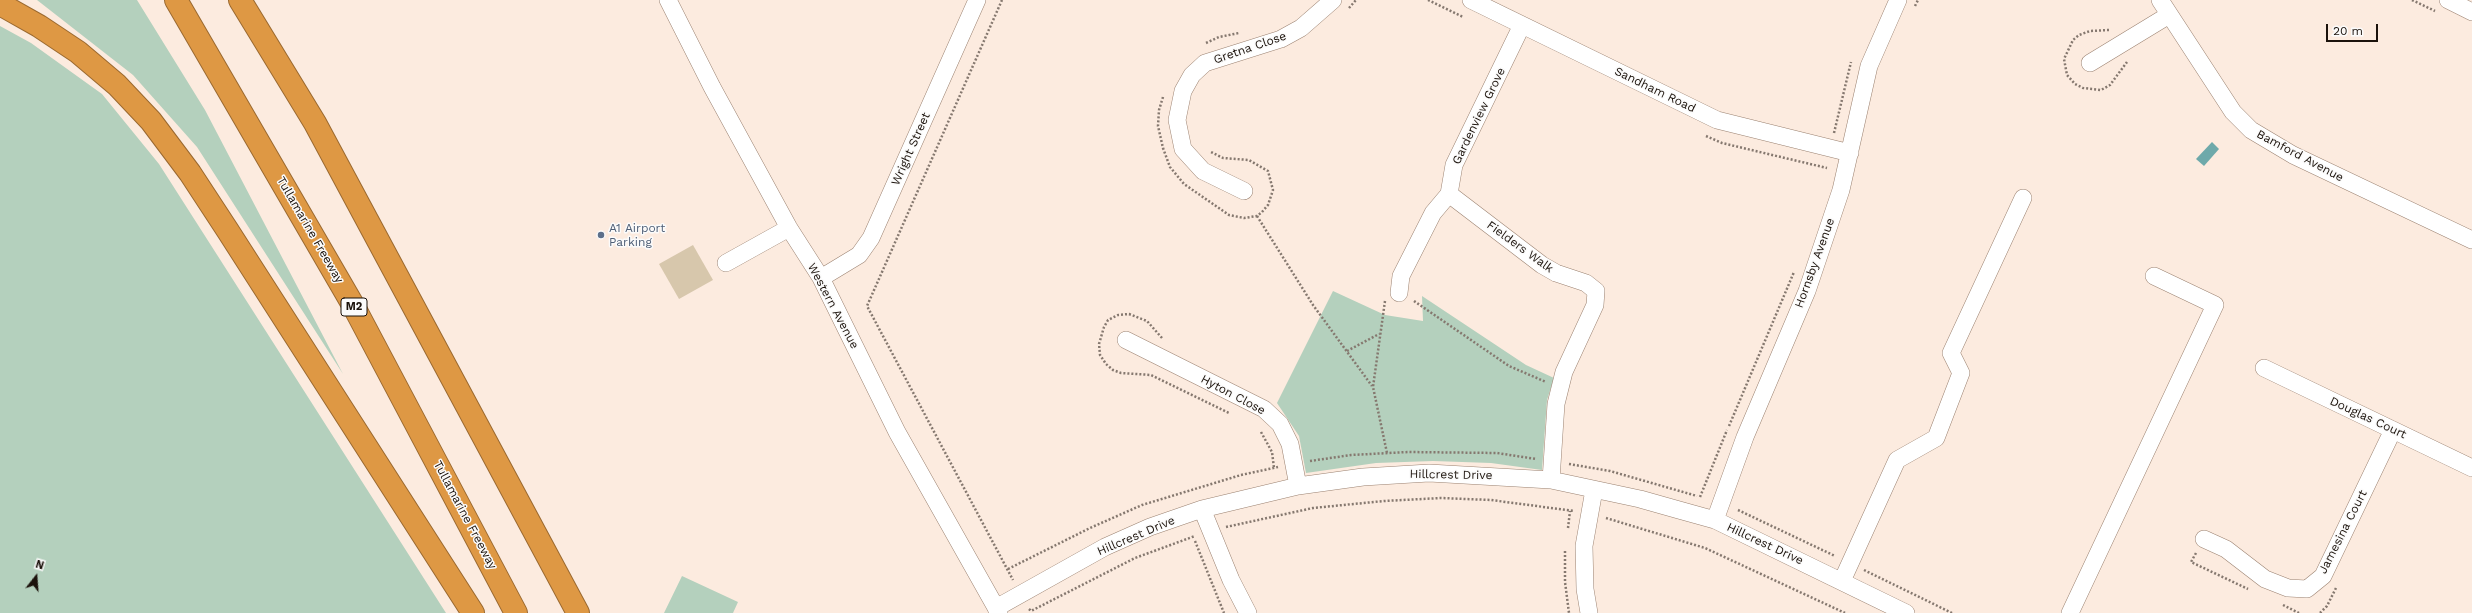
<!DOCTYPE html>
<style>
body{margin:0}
#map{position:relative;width:2472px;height:613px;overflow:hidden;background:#fcebdf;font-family:"Work Sans",sans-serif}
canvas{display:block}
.north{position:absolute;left:16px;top:557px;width:40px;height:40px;-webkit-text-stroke:3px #fbfbfb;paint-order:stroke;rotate:17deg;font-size:11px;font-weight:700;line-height:16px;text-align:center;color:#1b120b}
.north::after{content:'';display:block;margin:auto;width:14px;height:18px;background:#1b120b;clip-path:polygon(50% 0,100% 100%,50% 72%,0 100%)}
.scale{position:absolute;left:2326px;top:24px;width:52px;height:18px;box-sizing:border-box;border:2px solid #1b120b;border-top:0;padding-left:5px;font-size:12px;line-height:14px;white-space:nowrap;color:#1b120b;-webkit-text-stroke:3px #fbfbfb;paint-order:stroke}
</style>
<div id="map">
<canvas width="2472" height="613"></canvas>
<div class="north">N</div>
<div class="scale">20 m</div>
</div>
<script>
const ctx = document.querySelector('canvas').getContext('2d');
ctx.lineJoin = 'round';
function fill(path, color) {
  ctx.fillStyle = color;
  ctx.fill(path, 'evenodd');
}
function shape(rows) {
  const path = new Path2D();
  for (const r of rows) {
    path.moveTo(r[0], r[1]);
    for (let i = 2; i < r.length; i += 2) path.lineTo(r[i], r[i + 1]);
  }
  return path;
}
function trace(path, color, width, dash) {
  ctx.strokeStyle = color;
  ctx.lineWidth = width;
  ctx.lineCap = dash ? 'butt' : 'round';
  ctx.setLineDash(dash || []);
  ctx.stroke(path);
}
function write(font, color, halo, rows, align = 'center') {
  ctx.font = font + ' "Work Sans",sans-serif';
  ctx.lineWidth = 3;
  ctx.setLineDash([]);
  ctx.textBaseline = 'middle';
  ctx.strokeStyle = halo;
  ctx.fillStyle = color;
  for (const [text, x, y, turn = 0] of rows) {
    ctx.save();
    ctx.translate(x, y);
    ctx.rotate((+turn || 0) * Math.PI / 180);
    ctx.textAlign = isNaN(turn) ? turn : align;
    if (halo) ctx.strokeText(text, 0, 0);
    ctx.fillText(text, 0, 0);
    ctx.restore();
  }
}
fill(shape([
 [37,0,137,0,205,110,343,374,197,147,133,75],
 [0,26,31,43,102,94,159,164,446,613,0,613],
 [1333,291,1385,315,1423,321,1422,296,1526,365,1554,378,1547,400,1542,470,1491,463,1433,461,1376,463,1306,473,1299,436,1277,403],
 [682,576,738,602,733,613,664,613]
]), '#b4d0bd');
fill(shape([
 [2212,142,2219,149,2204,166,2196,159]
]), '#6ea9aa');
fill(shape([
 [693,245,713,280,679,299,659,264]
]), '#d7c7ac');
const minor = shape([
 [668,0,712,87,789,228,821,278,897,432,999,613],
 [1471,0,1717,120,1850,153],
 [2160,0,2233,112,2251,130,2293,155,2472,240],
 [2448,0,2472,12],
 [2090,63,2169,15],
 [1244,191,1203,171,1183,149,1177,120,1183,91,1192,75,1205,63,1281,39,1301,28,1333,0],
 [1449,194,1542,265,1556,273,1586,283,1596,291,1595,305,1564,372,1556,404,1551,480],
 [726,263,789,228],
 [821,278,859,255,871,238,977,0],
 [1399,293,1401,276,1433,213,1449,194,1454,165,1522,25],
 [1126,340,1264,409,1280,424,1290,444,1298,486],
 [2264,368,2472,468],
 [1202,509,1231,580,1248,613],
 [1715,520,1745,437,1807,291,1841,190,1869,66,1898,0],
 [2204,539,2226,549,2265,579,2288,588,2307,589,2323,576,2393,430],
 [1842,581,1897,460,1936,438,1961,373,1951,353,2023,198],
 [996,608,1105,547,1150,527,1202,509,1298,486,1363,477,1429,473,1551,480,1640,499,1679,510,1715,520,1906,613],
 [1589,613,1585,589,1584,546,1594,490],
 [2070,613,2215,305,2154,276]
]);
const highway = shape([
 [176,0,353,305,516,613],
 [240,0,315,123,578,613],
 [0,4,39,26,78,52,117,85,151,121,190,173,228,231,473,613]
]);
trace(minor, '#9b8271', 18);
trace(highway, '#9a6930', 24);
trace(shape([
 [1002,0,867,306,1013,580],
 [1428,0,1463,17],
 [2412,0,2435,11],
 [1915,6,1918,0],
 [1349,8,1356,0],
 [2109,30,2090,31,2079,35,2073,40,2064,59,2067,75,2075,84,2083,88,2101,90,2110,85,2127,62],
 [1206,43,1219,37,1239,33],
 [1163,97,1159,110,1158,126,1163,148,1170,167,1184,184,1229,215,1244,218,1257,216,1262,212,1268,205,1273,190,1268,171,1249,160,1223,158,1211,152],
 [1834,133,1851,62],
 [1706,136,1722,143,1827,168],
 [1257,216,1313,305,1372,386],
 [1385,301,1373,387,1387,453],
 [1414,301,1509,366,1546,382],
 [1162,338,1147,321,1129,314,1118,315,1108,320,1104,327,1099,344,1100,355,1106,364,1113,370,1121,373,1151,375,1229,413],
 [1347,351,1379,334],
 [1729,426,1794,272],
 [1261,432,1272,452,1274,468],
 [1310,461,1351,455,1408,452,1497,453,1536,459],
 [1569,464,1610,471,1697,496],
 [1700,497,1727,430],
 [1738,510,1835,556],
 [1606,518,1705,548,1845,613],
 [1226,527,1313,508,1384,501,1441,498,1491,500,1574,511],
 [1568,528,1570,511],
 [1195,541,1224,613],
 [1565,551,1565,582,1569,613],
 [2196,553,2191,562,2248,589],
 [1008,569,1090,528,1142,505,1241,475,1278,467],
 [1864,570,1952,613],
 [2283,605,2299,613],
 [1029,609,1031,611,1135,558,1195,536],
 [2320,613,2327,606,2336,588]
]), '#85786f', 2.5, [2, 2]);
trace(minor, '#fff', 17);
trace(highway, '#de9844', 22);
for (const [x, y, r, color] of [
 [601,235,4,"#5c6f8a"]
]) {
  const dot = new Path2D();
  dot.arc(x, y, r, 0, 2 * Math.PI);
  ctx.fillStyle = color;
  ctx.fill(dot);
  trace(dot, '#fbfbfb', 1.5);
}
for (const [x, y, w] of [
 [354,307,26]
]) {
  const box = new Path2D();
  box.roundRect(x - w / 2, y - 9, w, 18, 3);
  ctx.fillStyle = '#fbfbfb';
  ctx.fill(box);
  trace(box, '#1b120b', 1);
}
write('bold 11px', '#1b120b', null, [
 ["M2",354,307]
]);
write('12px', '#1b120b', '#fbfbfb', [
 ["Gretna Close",1250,48,-19],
 ["Sandham Road",1655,90,26],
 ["Gardenview Grove",1479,116,-64],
 ["Wright Street",911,149,-66],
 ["Bamford Avenue",2300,156,28],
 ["Tullamarine Freeway",310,230,60],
 ["Fielders Walk",1520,247,36],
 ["Hornsby Avenue",1815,263,-70],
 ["Western Avenue",833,306,62],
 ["Hyton Close",1233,395,28],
 ["Douglas Court",2368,418,25],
 ["Hillcrest Drive",1451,475,1],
 ["Tullamarine Freeway",465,515,62],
 ["Jamesina Court",2343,532,-63],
 ["Hillcrest Drive",1136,536,-23],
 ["Hillcrest Drive",1765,544,25]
]);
write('12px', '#4e5e75', '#fbfbfb', [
 ["A1 Airport",609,228],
 ["Parking",609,242]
], 'left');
</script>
